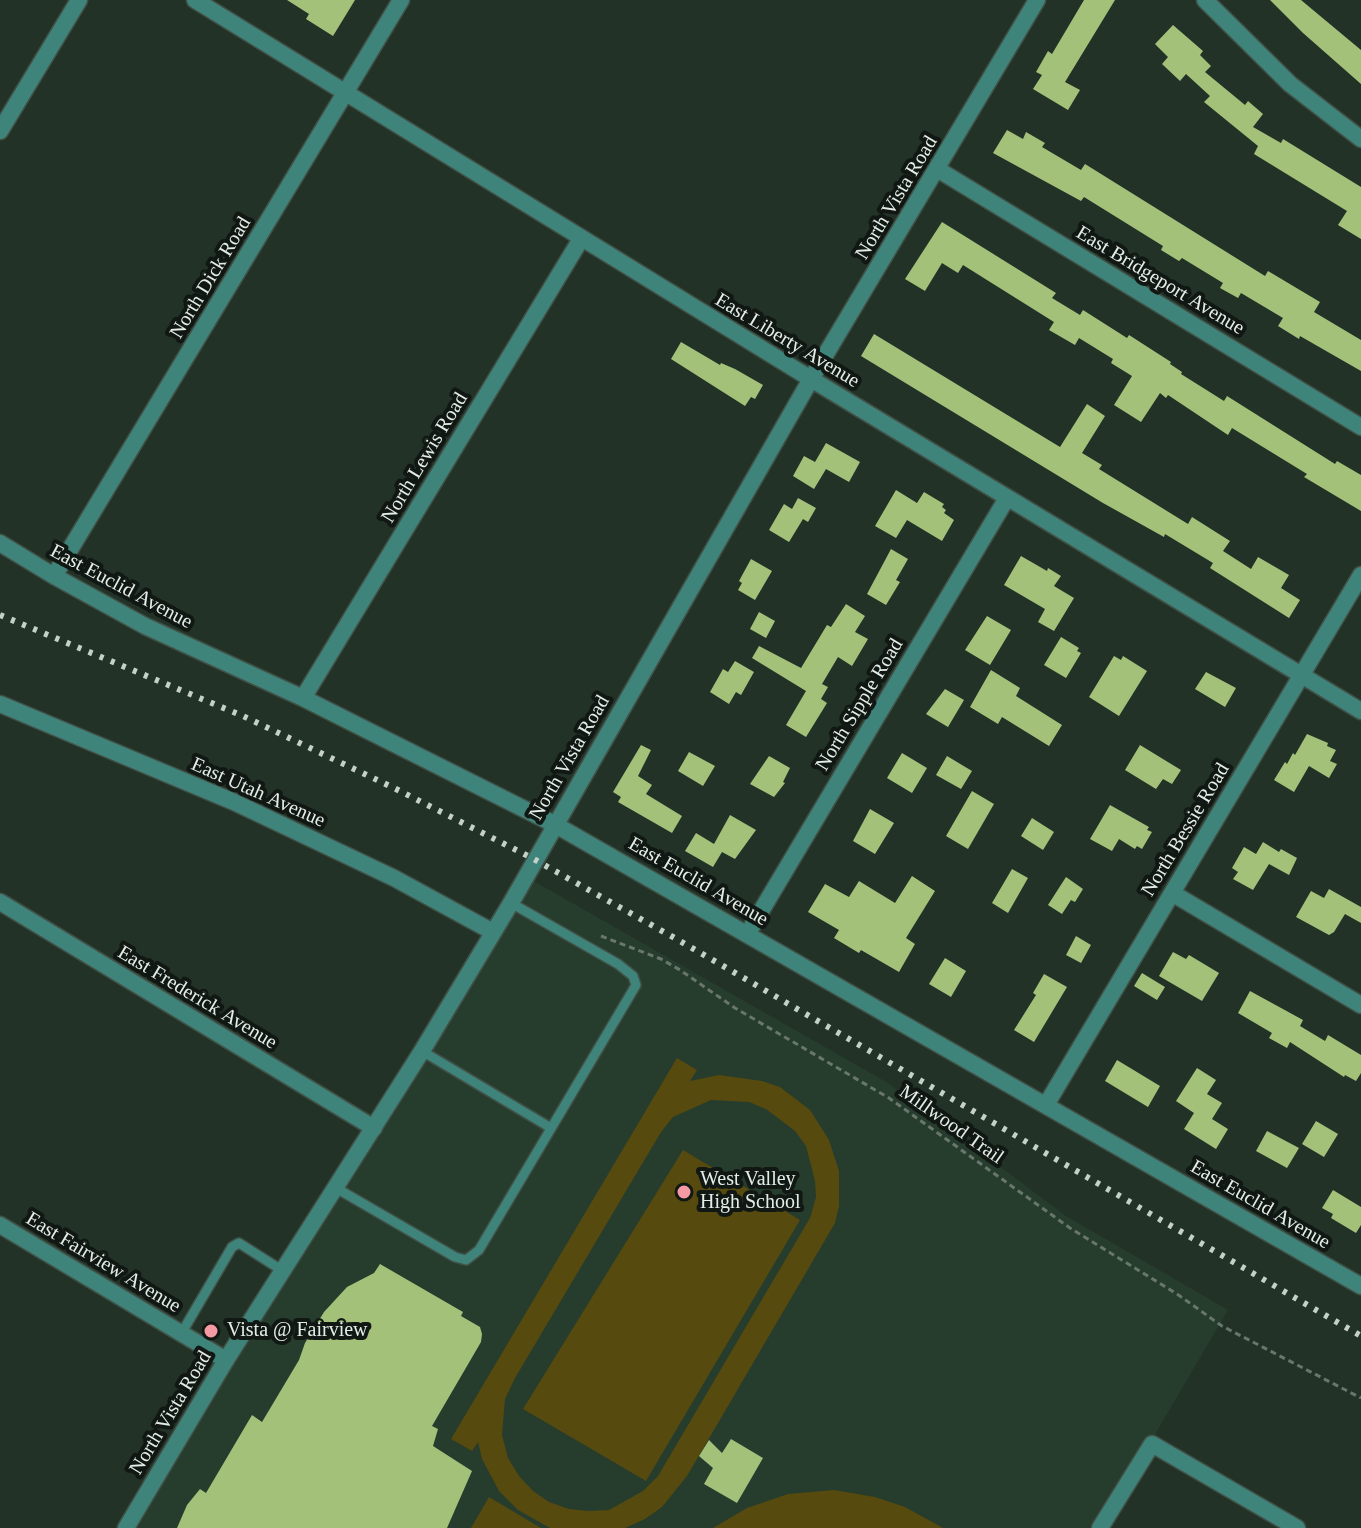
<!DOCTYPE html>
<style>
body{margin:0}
canvas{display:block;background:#223227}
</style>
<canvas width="1361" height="1528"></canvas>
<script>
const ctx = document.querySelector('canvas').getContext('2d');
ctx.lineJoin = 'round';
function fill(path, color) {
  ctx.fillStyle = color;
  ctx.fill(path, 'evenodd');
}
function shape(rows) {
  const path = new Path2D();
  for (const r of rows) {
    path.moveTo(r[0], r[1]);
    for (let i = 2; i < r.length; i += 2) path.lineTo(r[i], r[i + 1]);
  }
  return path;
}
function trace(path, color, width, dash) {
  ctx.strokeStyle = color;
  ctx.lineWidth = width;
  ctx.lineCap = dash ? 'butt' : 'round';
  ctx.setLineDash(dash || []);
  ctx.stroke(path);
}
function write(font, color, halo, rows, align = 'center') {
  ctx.font = font + ' Georgia,serif';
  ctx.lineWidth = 8;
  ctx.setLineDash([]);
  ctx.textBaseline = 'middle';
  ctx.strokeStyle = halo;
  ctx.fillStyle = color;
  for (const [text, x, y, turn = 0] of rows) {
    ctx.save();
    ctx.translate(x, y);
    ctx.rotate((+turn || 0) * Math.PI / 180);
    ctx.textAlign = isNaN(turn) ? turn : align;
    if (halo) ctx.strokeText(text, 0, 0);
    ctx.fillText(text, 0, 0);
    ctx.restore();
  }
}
fill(shape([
 [525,876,888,1083,1066,1216,1228,1310,1100,1528,126,1528]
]), '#263c2d');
fill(shape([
 [677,1058,697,1070,690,1081,719,1075,762,1081,780,1087,810,1110,829,1140,839,1171,839,1206,835,1223,687,1476,662,1507,645,1519,625,1528,550,1528,518,1510,499,1491,482,1459,478,1442,472,1451,451,1439],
 [711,1100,749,1102,766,1109,795,1131,806,1146,815,1181,816,1197,810,1218,658,1476,643,1491,609,1510,588,1511,569,1509,549,1502,533,1491,519,1476,508,1458,502,1435,505,1399,515,1378,661,1132,673,1117],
 [683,1150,800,1220,646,1481,523,1409],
 [834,1490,875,1497,905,1507,943,1528,713,1528,747,1508,788,1494],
 [489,1497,541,1528,471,1528]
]), '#564a0e');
fill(shape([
 [287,0,355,0,333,36,306,19,309,14],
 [1084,0,1115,0,1065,82,1080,90,1068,110,1033,89,1042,75,1036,72,1048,51,1052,54],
 [1270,0,1301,0,1361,50,1361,84,1303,33],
 [1173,25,1203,51,1200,55,1211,66,1205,72,1245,105,1248,101,1263,114,1253,127,1281,143,1283,139,1361,187,1361,239,1338,225,1347,211,1254,154,1258,146,1204,102,1210,96,1186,74,1180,81,1162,64,1168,57,1155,44],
 [1007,130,1023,139,1026,132,1045,143,1042,147,1081,170,1085,164,1265,276,1268,271,1320,302,1314,312,1361,340,1361,371,1300,336,1299,339,1278,326,1283,318,1241,293,1238,298,1220,288,1223,283,1182,258,1179,261,1161,250,1163,246,1084,197,1081,201,993,153],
 [942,222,1056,293,1052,298,1080,315,1083,310,1127,338,1129,335,1171,362,1170,364,1182,372,1181,374,1224,401,1227,396,1335,464,1337,461,1361,475,1361,511,1304,477,1307,474,1232,428,1228,435,1168,395,1166,398,1160,393,1141,422,1114,405,1132,376,1111,363,1113,359,1079,338,1075,345,1049,330,1054,322,963,265,958,273,942,263,925,291,905,279],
 [874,334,1060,447,1087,404,1105,416,1082,453,1102,465,1099,469,1188,524,1192,517,1230,541,1223,551,1251,569,1258,557,1289,575,1281,588,1300,600,1289,618,1210,568,1213,563,1165,534,1164,537,1103,503,861,356],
 [681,342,720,365,721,363,735,369,763,385,755,399,751,397,745,406,671,359],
 [826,443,860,462,849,482,826,469,814,489,793,476,804,456,815,462],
 [896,490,917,503,924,492,944,504,942,507,946,510,944,513,954,520,942,541,907,520,896,538,875,526],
 [798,498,816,508,808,522,803,519,789,542,769,530,784,504,792,509],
 [891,549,908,559,896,580,900,582,886,605,867,594],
 [1021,556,1047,571,1048,568,1061,576,1054,586,1074,598,1054,631,1038,622,1045,609,1004,585],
 [751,559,772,571,755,600,738,590,742,583,739,581],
 [846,604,865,616,855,632,868,639,852,666,838,657,822,684,828,687,821,699,827,703,806,737,786,725,806,691,752,658,759,646,801,668,827,625,831,627],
 [759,612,775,621,766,638,750,629],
 [987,616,1011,630,990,665,965,650],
 [1061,637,1079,648,1077,651,1081,653,1066,678,1044,665],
 [1114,656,1121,660,1123,656,1147,671,1119,716,1089,697],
 [735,661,754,672,741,695,736,692,729,704,710,692,723,669,728,672],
 [991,670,1020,688,1016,696,1062,725,1049,746,1002,717,998,724,970,707],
 [1206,672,1236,688,1225,707,1195,689],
 [945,689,964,700,948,727,926,714],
 [1307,734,1328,743,1327,746,1336,750,1330,761,1337,764,1329,778,1309,766,1294,792,1274,780,1285,762,1287,764,1293,753,1295,755],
 [641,745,651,750,638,776,652,785,646,794,682,816,672,833,618,802,621,797,613,792],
 [1140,745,1181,770,1172,784,1163,779,1156,789,1125,770],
 [689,752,715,766,703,786,678,771],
 [902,753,927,768,912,793,887,778],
 [769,756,790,768,783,782,785,783,774,797,750,784],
 [947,756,972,771,961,789,936,775],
 [972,791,994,804,968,849,946,836],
 [1110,805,1149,827,1147,830,1152,832,1142,849,1137,846,1135,849,1119,839,1112,851,1090,839],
 [870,809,894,823,875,854,853,841],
 [730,815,756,830,735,859,722,852,713,867,685,851,696,833,714,844],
 [1032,818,1054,832,1043,850,1021,836],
 [1263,842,1279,852,1281,849,1297,858,1289,875,1269,864,1253,890,1233,879,1238,872,1232,868,1244,847,1256,854],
 [1012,869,1028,878,1008,913,992,903],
 [912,876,935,891,906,938,915,944,899,972,861,950,859,953,834,938,839,930,808,912,825,884,849,897,859,881,895,903],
 [1066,877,1083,889,1075,902,1071,900,1062,914,1048,905],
 [1329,889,1361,907,1361,923,1345,914,1334,932,1329,935,1296,917,1311,891,1324,898],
 [1076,936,1091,945,1081,963,1066,955],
 [1173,952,1186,959,1189,955,1219,973,1202,1001,1159,976],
 [945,958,966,971,951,997,929,984],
 [1142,973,1165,987,1157,1000,1134,986],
 [1044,974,1067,987,1034,1042,1014,1030,1036,995,1033,993],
 [1250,991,1303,1020,1300,1026,1325,1041,1328,1035,1361,1055,1361,1073,1356,1081,1345,1075,1344,1077,1290,1042,1287,1048,1269,1038,1272,1033,1238,1013],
 [1117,1060,1160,1086,1148,1107,1105,1081],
 [1197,1068,1216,1080,1207,1094,1222,1103,1212,1119,1228,1129,1216,1149,1184,1129,1194,1113,1176,1101],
 [1316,1121,1338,1134,1324,1157,1302,1144],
 [1267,1131,1299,1148,1287,1168,1256,1151],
 [1333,1190,1361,1207,1361,1225,1356,1233,1331,1218,1333,1214,1322,1208],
 [380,1264,463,1312,461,1316,480,1327,482,1334,481,1342,432,1426,438,1429,433,1446,472,1471,447,1528,177,1528,187,1505,200,1489,206,1493,252,1415,262,1422,299,1360,305,1343,324,1312,347,1287,374,1273],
 [731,1439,763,1458,737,1503,704,1484,713,1468,699,1456,709,1440,722,1453]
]), '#a4c17a');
const service = shape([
 [422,1051,551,1128],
 [336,1188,455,1257,466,1260,479,1250,636,985,633,976,618,964,511,903],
 [181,1334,232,1247,239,1243,283,1271]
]);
const minor = shape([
 [195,0,811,379,1037,0],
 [1205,0,1290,84,1361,139],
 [0,131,79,0],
 [937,169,1361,427],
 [0,543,54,576,145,626,303,698,554,824],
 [54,576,401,0],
 [303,698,581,239],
 [0,704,234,802,394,878,493,932],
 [1172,893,1361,1005],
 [0,902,374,1128],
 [748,933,1007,498],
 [1046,1105,1361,575],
 [0,1225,226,1360],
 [1100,1528,1152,1444,1297,1528]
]);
const tertiary = shape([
 [554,824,1361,1286],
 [126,1528,226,1360,422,1051,511,903,811,379,1361,711]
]);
trace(service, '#415046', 12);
trace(minor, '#415046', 19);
trace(tertiary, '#415046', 19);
trace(shape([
 [601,936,661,959,680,970,735,1008,889,1098,1070,1228,1177,1294,1222,1326,1361,1398]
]), '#68766d', 3, [6, 4]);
trace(service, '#3f847a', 9);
trace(minor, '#3f847a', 16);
trace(tertiary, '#3f847a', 16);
trace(shape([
 [0,615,243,716,394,788,530,857,680,941,1361,1336]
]), '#c5d0c8', 6, [4, 8]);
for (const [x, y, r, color] of [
 [684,1192,8,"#f49aa3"],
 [211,1331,8,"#f49aa3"]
]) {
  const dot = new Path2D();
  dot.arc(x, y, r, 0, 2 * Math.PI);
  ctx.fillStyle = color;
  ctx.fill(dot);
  trace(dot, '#111813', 3);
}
write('20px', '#e4eee7', '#111813', [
 ["North Vista Road",897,198,-59],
 ["North Dick Road",211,278,-59],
 ["East Bridgeport Avenue",1160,281,31],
 ["East Liberty Avenue",787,341,31],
 ["North Lewis Road",425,458,-59],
 ["East Euclid Avenue",121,587,28],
 ["North Sipple Road",860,705,-59],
 ["North Vista Road",570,758,-60],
 ["East Utah Avenue",258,793,24],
 ["North Bessie Road",1186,830,-59],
 ["East Euclid Avenue",698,882,30],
 ["East Frederick Avenue",197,998,31],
 ["Millwood Trail",951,1125,35],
 ["East Euclid Avenue",1260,1205,30],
 ["East Fairview Avenue",103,1263,31],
 ["North Vista Road",171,1413,-59]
]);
write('20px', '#e4eee7', '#111813', [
 ["West Valley",700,1180],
 ["High School",700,1203],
 ["Vista @ Fairview",227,1331]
], 'left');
</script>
